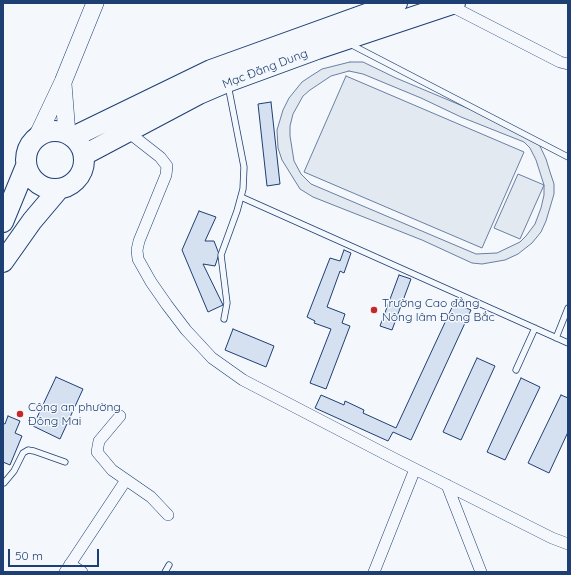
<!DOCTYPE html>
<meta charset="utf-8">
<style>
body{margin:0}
#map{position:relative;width:571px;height:575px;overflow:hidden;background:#f4f7fb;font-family:Quicksand,sans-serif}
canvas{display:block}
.frame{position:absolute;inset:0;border:4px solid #1d3f73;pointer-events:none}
.scale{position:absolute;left:8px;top:549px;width:91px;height:18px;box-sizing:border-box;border:2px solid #1d3f73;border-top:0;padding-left:5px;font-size:12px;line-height:14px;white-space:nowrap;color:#1d3f73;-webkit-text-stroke:3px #f4f7fb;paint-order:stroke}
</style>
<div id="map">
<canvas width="571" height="575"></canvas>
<div class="frame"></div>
<div class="scale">50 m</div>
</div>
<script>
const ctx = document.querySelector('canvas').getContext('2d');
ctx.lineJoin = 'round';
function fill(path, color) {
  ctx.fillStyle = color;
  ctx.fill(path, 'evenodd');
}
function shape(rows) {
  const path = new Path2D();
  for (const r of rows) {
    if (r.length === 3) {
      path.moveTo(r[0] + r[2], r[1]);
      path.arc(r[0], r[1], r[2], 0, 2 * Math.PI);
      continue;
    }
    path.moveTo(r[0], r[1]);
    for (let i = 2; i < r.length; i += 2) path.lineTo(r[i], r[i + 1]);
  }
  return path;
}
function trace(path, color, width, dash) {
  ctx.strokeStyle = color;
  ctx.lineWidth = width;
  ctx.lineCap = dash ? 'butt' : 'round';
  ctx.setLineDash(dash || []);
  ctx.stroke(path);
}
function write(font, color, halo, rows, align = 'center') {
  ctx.font = font + ' Quicksand,sans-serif';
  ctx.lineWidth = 3;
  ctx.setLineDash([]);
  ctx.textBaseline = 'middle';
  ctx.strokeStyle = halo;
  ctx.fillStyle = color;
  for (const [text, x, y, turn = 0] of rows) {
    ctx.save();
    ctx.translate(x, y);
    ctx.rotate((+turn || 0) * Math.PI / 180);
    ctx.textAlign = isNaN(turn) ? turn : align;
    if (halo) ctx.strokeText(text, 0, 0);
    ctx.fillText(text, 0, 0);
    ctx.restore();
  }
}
const green = shape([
 [350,62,363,62,396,78,522,131,539,144,546,159,550,172,554,184,554,194,546,221,541,232,532,243,518,254,505,260,482,264,472,263,422,240,313,197,300,189,282,160,278,148,277,130,283,110,289,98,302,82,311,76,322,69,350,62],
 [349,71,363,74,421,98,461,117,524,142,530,148,536,160,544,185,518,174,494,228,520,239,544,185,544,195,541,208,535,224,526,236,520,242,497,253,476,254,311,184,301,174,294,161,290,136,290,126,293,114,303,96,310,90,331,76,349,71],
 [346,76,524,152,482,248,304,172,346,76]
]);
fill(green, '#e3e9f0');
trace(green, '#687fa3', 1);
const building = shape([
 [271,102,280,184,267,186,258,104,271,102],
 [199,211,216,217,205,241,214,241,219,254,215,266,203,264,223,305,208,312,182,250,199,211],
 [344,250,351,253,344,273,340,271,327,307,345,314,342,323,350,326,326,389,310,383,331,329,314,323,315,321,307,317,330,258,340,261,344,250],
 [399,275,411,279,392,330,380,326,399,275],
 [454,303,471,310,411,440,393,432,388,441,315,408,321,395,344,405,345,401,364,410,363,413,396,428,454,303],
 [233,329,274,346,266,367,225,350,233,329],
 [477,358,495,366,461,440,443,432,477,358],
 [56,377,83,389,60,439,33,426,56,377],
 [521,378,540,387,505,460,487,452,521,378],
 [561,395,568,398,568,432,549,473,528,463,561,395],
 [8,416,20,421,15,433,22,436,10,465,3,462,3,423,5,424,8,416]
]);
fill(building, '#d5e0f0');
trace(building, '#1d3f73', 1);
const lane = shape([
 [350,44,568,157],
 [241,197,568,343],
 [224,319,227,303,221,255,237,211,243,189,244,167,228,85],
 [556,338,568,308],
 [516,370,535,328],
 [3,483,4,483,14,471,23,453,28,450,34,451,65,462],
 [165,572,169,565]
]);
const street = shape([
 [449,5,560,62,568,64],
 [128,132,160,157,167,166,166,175,139,241,137,250,138,259,151,282,167,305,186,330,212,358,243,380,393,458,552,538,568,544],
 [120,416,99,441,97,452,112,470,151,497,168,515],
 [447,485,481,572],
 [70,564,82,572],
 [65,572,126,480],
 [374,572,415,469]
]);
const primary = shape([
 [63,84,67,134],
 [36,139,63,82,95,3]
]);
const highway = shape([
 [55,160,29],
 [73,137,211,70,397,3],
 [84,155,199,94,227,82,317,49,455,3],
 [3,222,26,166],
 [3,262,32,221,59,189]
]);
trace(lane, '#1d3f73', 7);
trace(street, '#1d3f73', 12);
trace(primary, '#1d3f73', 18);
trace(highway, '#1d3f73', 22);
trace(lane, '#f4f7fb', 5.5);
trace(street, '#f4f7fb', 11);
trace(primary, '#f4f7fb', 17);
trace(highway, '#f4f7fb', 20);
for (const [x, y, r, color] of [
 [374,310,4,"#c62828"],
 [20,414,4,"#c62828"]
]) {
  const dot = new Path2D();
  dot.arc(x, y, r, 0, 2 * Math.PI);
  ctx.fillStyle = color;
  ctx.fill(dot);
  trace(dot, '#f4f7fb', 1.5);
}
write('12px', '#1d3f73', '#f4f7fb', [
 ["Mạc Đăng Dung",265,69,-21]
]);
write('12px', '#1d3f73', '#f4f7fb', [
 ["Trường Cao đẳng",382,303],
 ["Nông lâm Đông Bắc",382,317],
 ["Công an phường",28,407],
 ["Đông Mai",28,421]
], 'left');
</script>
